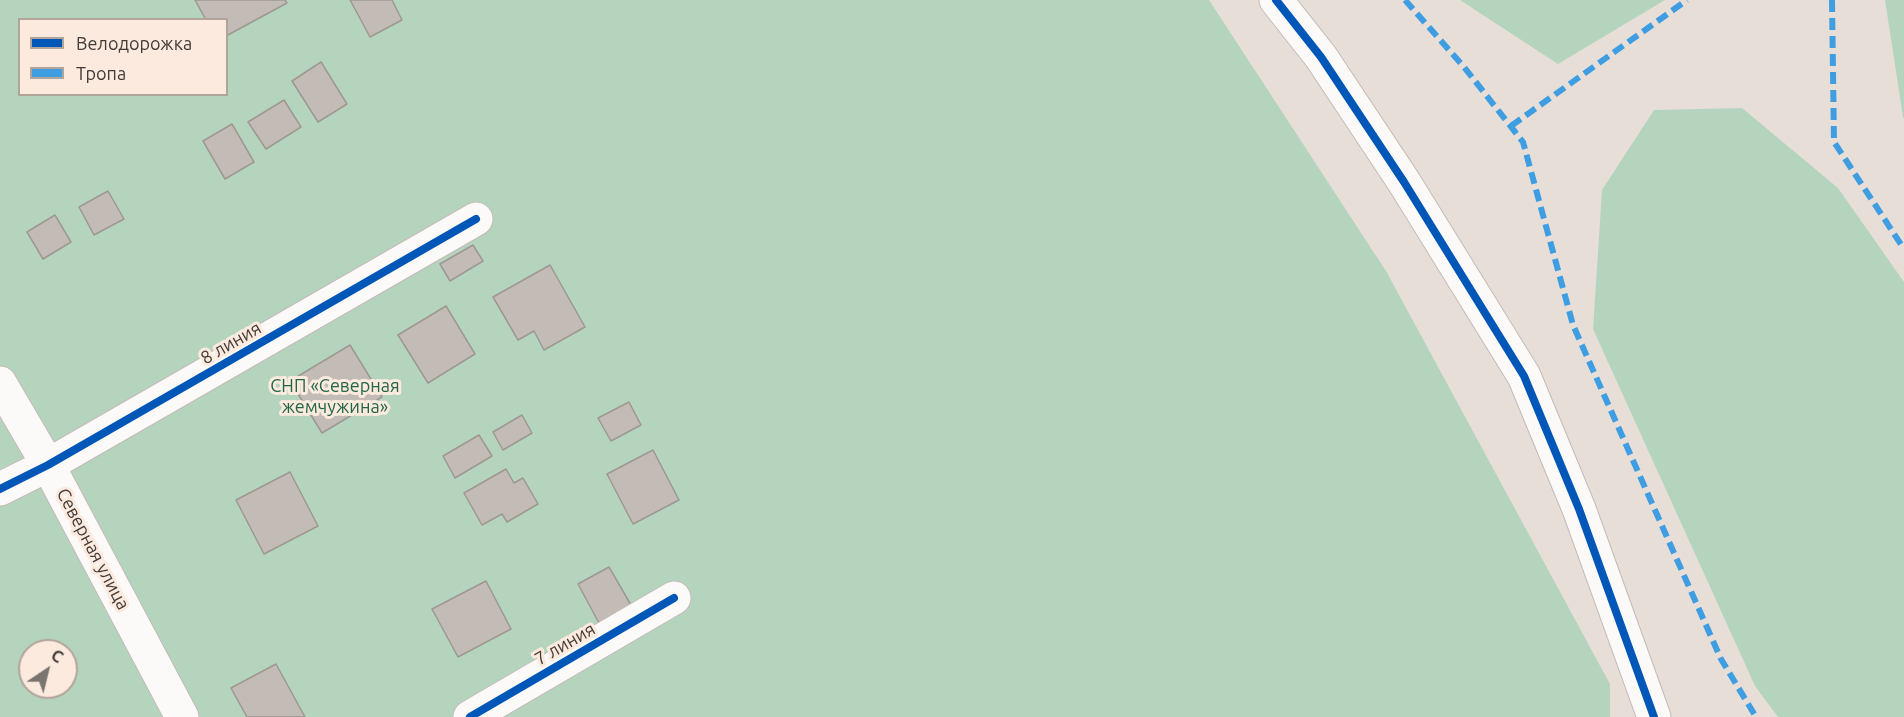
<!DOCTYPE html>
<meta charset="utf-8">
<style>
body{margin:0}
#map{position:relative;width:1904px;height:717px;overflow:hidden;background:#e8ded8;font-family:Ubuntu,sans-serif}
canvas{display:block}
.legend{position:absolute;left:18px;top:18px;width:210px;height:78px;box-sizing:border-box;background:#fceadf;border:2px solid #b1a49b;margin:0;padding:8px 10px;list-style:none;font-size:18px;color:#413a36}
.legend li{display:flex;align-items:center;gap:12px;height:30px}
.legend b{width:30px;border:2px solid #b1a49b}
.north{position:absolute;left:18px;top:639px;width:60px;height:60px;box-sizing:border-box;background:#fceadf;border:2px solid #b1a49b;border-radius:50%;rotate:35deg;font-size:16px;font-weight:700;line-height:24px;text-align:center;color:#413a36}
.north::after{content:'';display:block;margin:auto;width:21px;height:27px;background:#7b736f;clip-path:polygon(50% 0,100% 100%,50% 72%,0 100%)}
</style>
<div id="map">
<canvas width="1904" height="717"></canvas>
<ul class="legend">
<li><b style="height:8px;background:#0057b8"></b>Велодорожка</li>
<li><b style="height:8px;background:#3f9ee2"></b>Тропа</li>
</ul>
<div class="north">С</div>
</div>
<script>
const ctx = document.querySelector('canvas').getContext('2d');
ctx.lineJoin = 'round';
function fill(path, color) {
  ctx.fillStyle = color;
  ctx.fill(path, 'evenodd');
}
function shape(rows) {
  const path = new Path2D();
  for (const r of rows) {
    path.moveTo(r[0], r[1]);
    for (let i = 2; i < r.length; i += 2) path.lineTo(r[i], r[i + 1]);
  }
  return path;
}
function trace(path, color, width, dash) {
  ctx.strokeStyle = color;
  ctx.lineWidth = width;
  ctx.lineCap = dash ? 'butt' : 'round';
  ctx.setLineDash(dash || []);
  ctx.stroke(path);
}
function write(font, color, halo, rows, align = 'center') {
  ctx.font = font + ' Ubuntu,sans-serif';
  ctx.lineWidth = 6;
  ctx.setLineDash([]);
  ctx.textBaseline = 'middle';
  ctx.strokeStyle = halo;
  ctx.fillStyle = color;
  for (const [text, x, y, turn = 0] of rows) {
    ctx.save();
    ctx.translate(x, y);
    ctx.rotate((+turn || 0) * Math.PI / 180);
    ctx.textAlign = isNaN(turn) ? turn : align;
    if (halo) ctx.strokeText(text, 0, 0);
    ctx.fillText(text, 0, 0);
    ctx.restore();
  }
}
fill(shape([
 [0,0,1209,0,1386,271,1610,684,1610,717,0,717],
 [20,20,226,20,226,94,20,94],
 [30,651,66,651,66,687,30,687],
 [1460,0,1665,0,1558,64],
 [1885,0,1904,0,1904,119,1903,117],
 [1742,108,1838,188,1904,282,1904,717,1778,717,1755,686,1593,329,1602,190,1654,110]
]), '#b5d4be');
const building = shape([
 [195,0,285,0,287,3,226,36,226,20,206,20,195,0],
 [350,0,392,0,402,20,370,37,350,0],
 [321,62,347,104,318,122,292,81,321,62],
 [284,100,301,127,266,149,248,122,284,100],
 [232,124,254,162,225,179,203,141,232,124],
 [108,191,124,219,94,235,79,207,108,191],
 [55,215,71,242,43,259,27,232,55,215],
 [473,245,483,261,450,281,440,264,473,245],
 [550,265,585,327,544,350,534,331,518,340,493,297,550,265],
 [446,306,475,354,428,383,398,335,446,306],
 [350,345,382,397,322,433,290,381,350,345],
 [629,402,641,425,611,441,598,418,629,402],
 [522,415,532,433,503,450,493,432,522,415],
 [479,435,492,456,455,478,443,456,479,435],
 [653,450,679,500,633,524,607,474,653,450],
 [506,469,514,483,523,478,538,504,507,522,502,514,482,525,464,493,506,469],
 [290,472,318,526,264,554,236,500,290,472],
 [609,567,631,605,599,623,578,584,609,567],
 [486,581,511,629,458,657,432,609,486,581],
 [276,664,305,717,247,717,231,688,276,664]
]);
fill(building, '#c3bcb6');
trace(building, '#9e9893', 1.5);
const minor = shape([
 [1276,0,1321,57,1404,182,1524,376,1579,509,1654,717],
 [0,383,48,465,182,717],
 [0,489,48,465,476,219],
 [470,717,674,598]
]);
trace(minor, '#c3bbb7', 35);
trace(minor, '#fcfaf9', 33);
trace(shape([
 [1405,0,1464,67,1523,142,1573,325,1721,659,1756,717],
 [1832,0,1834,142,1904,249],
 [1511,126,1687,0]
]), '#3f9ee2', 6, [12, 6]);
trace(shape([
 [1276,0,1321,57,1404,182,1524,376,1579,509,1654,717],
 [0,489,48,465,476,219],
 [470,717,674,598]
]), '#0057b8', 8);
write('18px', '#413a36', '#fceadf', [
 ["8 линия",231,343,-30],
 ["Северная улица",93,549,62],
 ["7 линия",565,644,-30]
]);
write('18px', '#226648', '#fceadf', [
 ["СНП «Северная",335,386],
 ["жемчужина»",335,407]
]);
</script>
